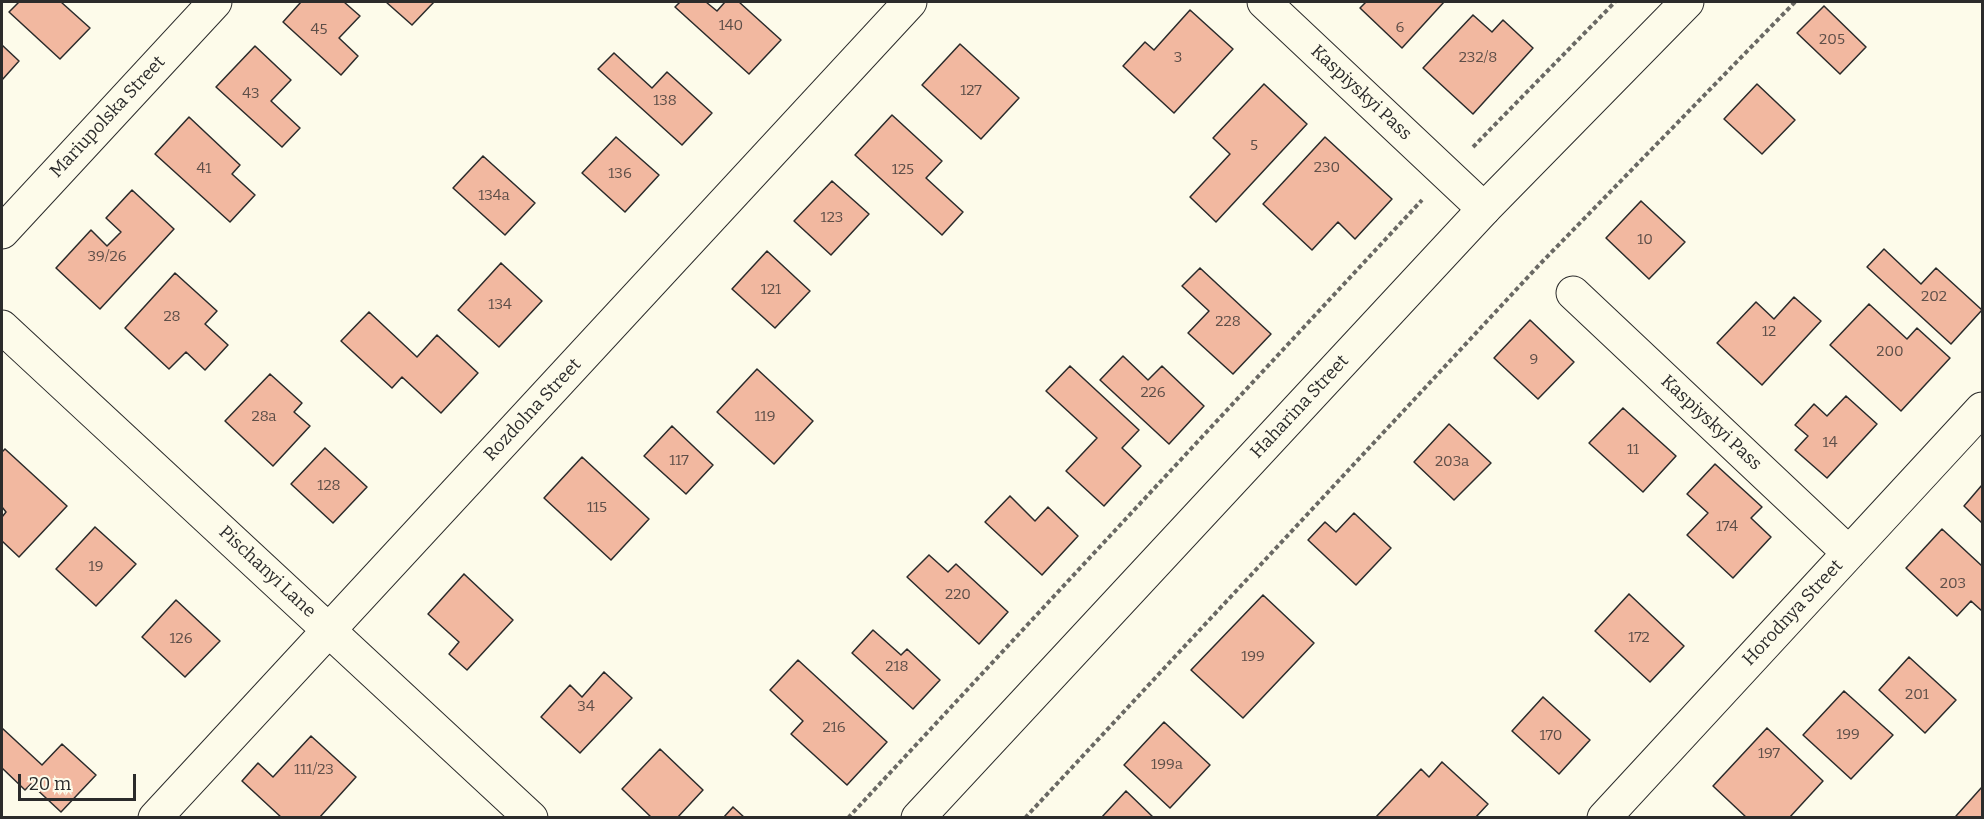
<!DOCTYPE html>
<meta charset="utf-8">
<style>
body{margin:0}
#map{position:relative;width:1984px;height:819px;overflow:hidden;background:#fdfbea;font-family:Bitter,serif}
canvas{display:block}
.frame{position:absolute;inset:0;border:3px solid #2b2b2b;pointer-events:none}
.scale{position:absolute;left:18px;top:774px;width:118px;height:27px;box-sizing:border-box;border:3px solid #2b2b2b;border-top:0;padding-left:8px;font-size:18px;line-height:21px;white-space:nowrap;color:#2b2b2b;-webkit-text-stroke:4px #fdfbea;paint-order:stroke}
</style>
<div id="map">
<canvas width="1984" height="819"></canvas>
<div class="frame"></div>
<div class="scale">20 m</div>
</div>
<script>
const ctx = document.querySelector('canvas').getContext('2d');
ctx.lineJoin = 'round';
function fill(path, color) {
  ctx.fillStyle = color;
  ctx.fill(path, 'evenodd');
}
function shape(rows) {
  const path = new Path2D();
  for (const r of rows) {
    path.moveTo(r[0], r[1]);
    for (let i = 2; i < r.length; i += 2) path.lineTo(r[i], r[i + 1]);
  }
  return path;
}
function trace(path, color, width, dash) {
  ctx.strokeStyle = color;
  ctx.lineWidth = width;
  ctx.lineCap = dash ? 'butt' : 'round';
  ctx.setLineDash(dash || []);
  ctx.stroke(path);
}
function write(font, color, halo, rows, align = 'center') {
  ctx.font = font + ' Bitter,serif';
  ctx.lineWidth = 4.5;
  ctx.setLineDash([]);
  ctx.textBaseline = 'middle';
  ctx.strokeStyle = halo;
  ctx.fillStyle = color;
  for (const [text, x, y, turn = 0] of rows) {
    ctx.save();
    ctx.translate(x, y);
    ctx.rotate((+turn || 0) * Math.PI / 180);
    ctx.textAlign = isNaN(turn) ? turn : align;
    if (halo) ctx.strokeText(text, 0, 0);
    ctx.fillText(text, 0, 0);
    ctx.restore();
  }
}
const building = shape([
 [19,2,61,2,90,28,60,59,9,12,19,2],
 [301,2,344,2,360,16,339,38,358,56,341,75,283,22,301,2],
 [386,2,434,2,412,25,386,2],
 [680,2,706,2,717,11,725,2,739,2,781,40,749,74,675,7,680,2],
 [1366,2,1444,2,1402,48,1360,8,1366,2],
 [1824,6,1866,47,1840,74,1797,33,1824,6],
 [1190,10,1233,49,1174,113,1123,66,1145,42,1154,50,1190,10],
 [1473,15,1492,32,1503,20,1533,48,1473,114,1423,68,1473,15],
 [960,44,1019,98,981,139,922,85,960,44],
 [2,45,19,61,2,80,2,45],
 [255,46,291,80,271,101,300,128,282,147,216,87,255,46],
 [614,53,652,88,667,72,712,113,682,145,598,69,614,53],
 [1264,84,1307,124,1216,222,1190,197,1230,154,1213,138,1264,84],
 [1757,84,1795,120,1762,154,1724,119,1757,84],
 [892,115,942,161,926,178,963,212,942,235,855,155,892,115],
 [189,117,240,165,232,174,255,195,230,222,155,154,189,117],
 [616,137,659,175,625,212,582,173,616,137],
 [1325,137,1392,199,1355,239,1338,222,1312,250,1263,204,1325,137],
 [483,156,535,203,505,235,453,188,483,156],
 [832,181,869,214,831,255,794,221,832,181],
 [132,190,174,229,100,309,56,268,91,230,107,246,121,232,106,218,132,190],
 [1641,201,1685,242,1649,279,1606,238,1641,201],
 [1884,249,1921,284,1936,268,1982,310,1951,344,1867,267,1884,249],
 [767,251,810,291,775,328,732,289,767,251],
 [501,263,542,301,499,347,458,310,501,263],
 [1200,268,1271,334,1233,374,1188,333,1209,311,1182,286,1200,268],
 [175,273,217,311,205,324,228,345,205,370,186,352,169,369,125,328,175,273],
 [1794,297,1821,321,1762,385,1717,343,1756,302,1774,319,1794,297],
 [1869,304,1907,339,1917,328,1950,358,1901,411,1830,345,1869,304],
 [369,312,417,357,437,335,478,373,441,413,402,377,392,388,341,341,369,312],
 [1530,320,1574,362,1538,399,1494,358,1530,320],
 [1123,356,1148,380,1162,366,1204,406,1169,444,1100,380,1123,356],
 [1070,366,1139,430,1122,448,1141,466,1104,506,1066,471,1097,438,1046,391,1070,366],
 [757,369,813,421,774,464,717,412,757,369],
 [270,374,302,403,294,412,310,426,273,466,225,421,270,374],
 [1846,396,1877,424,1827,478,1795,450,1808,436,1795,425,1814,404,1827,416,1846,396],
 [1623,408,1676,456,1643,492,1589,443,1623,408],
 [1449,424,1491,463,1454,500,1414,462,1449,424],
 [672,426,713,465,686,494,644,456,672,426],
 [325,448,367,487,333,523,291,484,325,448],
 [5,449,67,506,19,557,2,541,2,517,6,512,2,507,2,452,5,449],
 [582,457,649,519,611,560,544,498,582,457],
 [1715,464,1762,507,1751,518,1771,537,1733,578,1687,535,1708,513,1687,494,1715,464],
 [1982,485,1982,523,1964,506,1982,485],
 [1010,496,1035,521,1048,507,1078,536,1042,575,985,522,1010,496],
 [1354,513,1391,548,1356,585,1308,540,1325,522,1336,532,1354,513],
 [95,527,136,564,96,606,56,569,95,527],
 [1942,529,1982,566,1982,611,1971,601,1957,616,1906,568,1942,529],
 [929,555,948,572,956,564,1008,612,979,644,907,577,929,555],
 [464,574,513,620,467,670,449,654,459,642,428,614,464,574],
 [1629,594,1684,646,1650,682,1595,631,1629,594],
 [1263,595,1314,643,1243,718,1191,670,1263,595],
 [176,600,220,641,185,677,142,637,176,600],
 [873,630,901,655,907,649,940,680,913,709,852,653,873,630],
 [1909,657,1956,700,1925,733,1879,690,1909,657],
 [798,660,887,742,847,785,791,734,803,721,770,690,798,660],
 [604,672,632,698,580,753,541,717,570,685,582,697,604,672],
 [1844,691,1893,735,1851,779,1803,735,1844,691],
 [1543,697,1590,740,1559,774,1512,731,1543,697],
 [1164,722,1210,765,1170,808,1124,765,1164,722],
 [2,728,42,765,62,744,96,775,61,812,31,784,25,790,2,768,2,728],
 [1767,728,1823,781,1789,818,1747,818,1713,786,1767,728],
 [311,736,356,777,319,818,282,818,242,781,258,763,273,777,311,736],
 [660,749,703,790,677,818,652,818,622,789,660,749],
 [1442,762,1488,804,1475,818,1375,818,1421,769,1429,777,1442,762],
 [1982,787,1982,818,1958,818,1956,816,1982,787],
 [1126,791,1154,818,1101,818,1126,791],
 [733,807,745,818,723,818,733,807]
]);
fill(building, '#f2b8a0');
trace(building, '#2b2b2b', 1.5);
const street = shape([
 [1264,2,1484,209],
 [2,232,215,2],
 [1573,293,1849,553],
 [2,327,531,818],
 [155,818,910,2],
 [1604,818,1982,409]
]);
const secondary = shape([
 [918,818,1484,209,1687,2]
]);
trace(street, '#2b2b2b', 35);
trace(secondary, '#2b2b2b', 35);
trace(shape([
 [1473,147,1615,2],
 [848,818,1422,200],
 [1025,818,1541,263,1795,2]
]), '#6a6964', 4, [4.5, 3]);
trace(street, '#fdfbea', 33);
trace(secondary, '#fdfbea', 33);
write('15px', '#5d4e48', null, [
 ["140",731,26],
 ["6",1400,28],
 ["45",319,30],
 ["205",1832,40],
 ["3",1178,58],
 ["232/8",1478,58],
 ["127",971,91],
 ["43",251,94],
 ["138",665,101],
 ["5",1254,146],
 ["230",1327,168],
 ["41",204,169],
 ["125",903,170],
 ["136",620,174],
 ["134а",494,196],
 ["123",832,218],
 ["10",1645,240],
 ["39/26",107,257],
 ["121",771,290],
 ["202",1934,297],
 ["134",500,305],
 ["28",172,317],
 ["228",1228,322],
 ["12",1769,332],
 ["200",1890,352],
 ["9",1534,360],
 ["226",1153,393],
 ["28а",264,417],
 ["119",765,417],
 ["14",1830,443],
 ["11",1633,450],
 ["117",679,461],
 ["203а",1452,462],
 ["128",329,486],
 ["115",597,508],
 ["174",1727,527],
 ["19",96,567],
 ["203",1953,584],
 ["220",958,595],
 ["172",1639,638],
 ["126",181,639],
 ["199",1253,657],
 ["218",897,667],
 ["201",1917,695],
 ["34",586,707],
 ["216",834,728],
 ["199",1848,735],
 ["170",1551,736],
 ["197",1769,754],
 ["199а",1167,765],
 ["111/23",314,770]
]);
write('18px', '#2b2b2b', '#fdfbea', [
 ["Kaspiyskyi Pass",1361,93,43],
 ["Mariupolska Street",108,117,-47],
 ["Haharina Street",1300,407,-47],
 ["Rozdolna Street",533,410,-47],
 ["Kaspiyskyi Pass",1711,423,43],
 ["Pischanyi Lane",267,572,43],
 ["Horodnya Street",1793,613,-47]
]);
</script>
